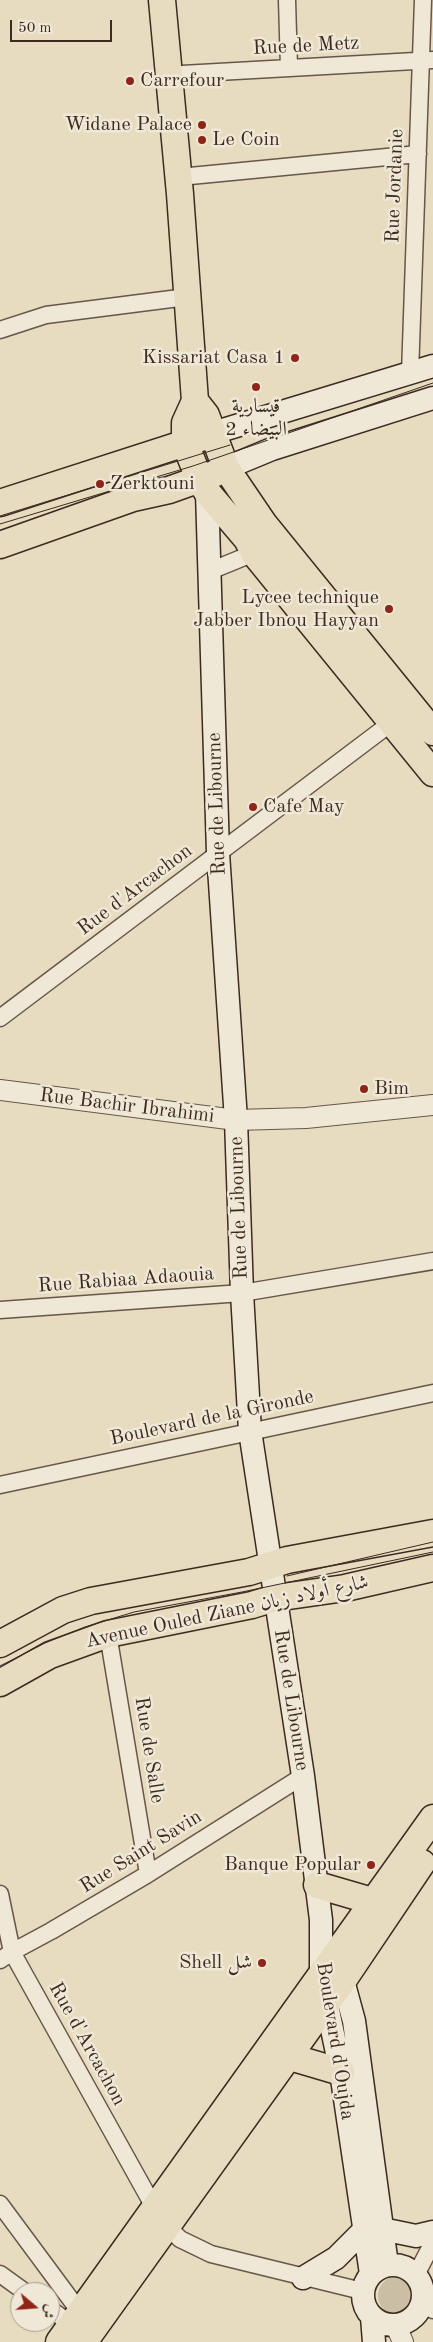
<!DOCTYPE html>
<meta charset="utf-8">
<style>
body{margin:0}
#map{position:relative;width:433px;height:2342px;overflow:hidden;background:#e7dcc0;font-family:"Old Standard TT",Amiri,serif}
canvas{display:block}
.north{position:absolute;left:10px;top:2282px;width:50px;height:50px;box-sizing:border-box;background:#efe8d6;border:1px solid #a89c8e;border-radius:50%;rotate:108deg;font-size:14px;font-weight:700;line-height:20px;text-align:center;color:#3d2a21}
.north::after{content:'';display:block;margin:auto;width:18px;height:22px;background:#8f2418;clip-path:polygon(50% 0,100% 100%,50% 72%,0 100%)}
.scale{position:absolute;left:10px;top:20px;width:102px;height:22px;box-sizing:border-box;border:2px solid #3d2a21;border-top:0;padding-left:6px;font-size:15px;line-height:18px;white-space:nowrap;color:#3d2a21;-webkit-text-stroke:4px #efe8d6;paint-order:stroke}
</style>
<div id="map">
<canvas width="433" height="2342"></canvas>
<div class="north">ش</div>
<div class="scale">50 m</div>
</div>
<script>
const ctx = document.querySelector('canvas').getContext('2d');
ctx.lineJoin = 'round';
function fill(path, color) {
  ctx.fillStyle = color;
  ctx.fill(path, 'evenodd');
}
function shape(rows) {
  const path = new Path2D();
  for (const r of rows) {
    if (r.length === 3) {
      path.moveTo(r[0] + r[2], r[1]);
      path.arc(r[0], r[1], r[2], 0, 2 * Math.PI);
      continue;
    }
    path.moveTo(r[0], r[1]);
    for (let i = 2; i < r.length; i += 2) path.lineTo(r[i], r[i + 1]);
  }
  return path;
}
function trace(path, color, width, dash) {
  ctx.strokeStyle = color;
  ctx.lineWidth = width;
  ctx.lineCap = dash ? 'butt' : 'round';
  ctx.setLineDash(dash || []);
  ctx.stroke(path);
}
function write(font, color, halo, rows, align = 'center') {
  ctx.font = font + ' "Old Standard TT",Amiri,serif';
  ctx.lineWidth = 5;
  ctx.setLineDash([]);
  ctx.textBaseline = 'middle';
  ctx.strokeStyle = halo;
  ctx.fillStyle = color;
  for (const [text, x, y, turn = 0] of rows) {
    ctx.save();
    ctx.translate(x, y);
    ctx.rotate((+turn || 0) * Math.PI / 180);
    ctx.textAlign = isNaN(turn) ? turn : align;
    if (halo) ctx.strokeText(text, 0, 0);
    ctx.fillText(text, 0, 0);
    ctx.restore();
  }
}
fill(shape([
 [398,2296,20]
]), '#cabea5');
const minor = shape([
 [287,0,289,68],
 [182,74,433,60],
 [190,176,418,154],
 [0,330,46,315,187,297],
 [410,374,423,0],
 [210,571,254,553],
 [0,1018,391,723],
 [0,1310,242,1293,433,1261],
 [0,1485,433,1393],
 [108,1634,148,1874],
 [0,1894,12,1952,154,2207,167,2226,180,2239,211,2254,362,2291],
 [0,1960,12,1952,51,1931,148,1874,303,1776],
 [0,2204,80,2312],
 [0,2274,25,2292],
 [416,2275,433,2242],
 [422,2304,433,2310],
 [50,2309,71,2324]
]);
const tertiary = shape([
 [0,1090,236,1120,306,1118,433,1105],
 [396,2326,403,2342]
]);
const secondary = shape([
 [213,433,433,366],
 [226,468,272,449,433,398],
 [207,492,218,853,236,1120,242,1293,250,1431,303,1776,321,1920,321,1977,341,2072,371,2274],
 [339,1966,354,2021,387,2265],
 [382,2229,416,2236,433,2232],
 [393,2295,30],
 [303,2278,336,2258,364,2230],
 [372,2317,374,2342]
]);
const primary = shape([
 [162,0,180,194,195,401,185,423,185,444,200,480,207,492,247,539,254,553,433,773],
 [195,401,206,415,226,468,264,524,433,732],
 [0,503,201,438],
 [0,545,133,498,169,490,214,474],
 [0,1644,63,1610,91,1601,249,1572,287,1560,433,1533],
 [0,1683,50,1655,108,1634,252,1605,275,1598,345,1588,433,1568],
 [317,1885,372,1901],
 [287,2056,341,2072],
 [59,2342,433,1818],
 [84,2342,344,1979,422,1863]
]);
trace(minor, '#685649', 19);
trace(tertiary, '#685649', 22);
trace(secondary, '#3d2a21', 25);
trace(primary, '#3d2a21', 29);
trace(minor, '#efe8d6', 16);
trace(tertiary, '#efe8d6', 20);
trace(secondary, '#efe8d6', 22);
trace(primary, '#e7dcc0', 26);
trace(shape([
 [0,516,230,445],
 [0,524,193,466,433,383],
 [287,1576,433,1542],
 [0,1666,45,1643,85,1627,134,1612,242,1592,433,1552]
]), '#3d2a21', 1);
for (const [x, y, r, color] of [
 [130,81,5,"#8f2418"],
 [202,125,5,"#8f2418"],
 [202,140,5,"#8f2418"],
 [295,358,5,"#8f2418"],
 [256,387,5,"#8f2418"],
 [100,484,5,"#8f2418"],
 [389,609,5,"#8f2418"],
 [253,807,5,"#8f2418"],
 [364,1089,5,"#8f2418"],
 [371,1865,5,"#8f2418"],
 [262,1963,5,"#8f2418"]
]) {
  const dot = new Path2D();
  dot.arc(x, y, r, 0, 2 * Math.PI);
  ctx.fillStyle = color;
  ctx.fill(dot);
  trace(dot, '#efe8d6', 2);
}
write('20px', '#3d2a21', '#efe8d6', [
 ["Rue de Metz",306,46,-3],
 ["Rue Jordanie",395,186,-88],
 ["Rue de Libourne",217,804,-92],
 ["Rue d'Arcachon",135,890,-37],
 ["Rue Bachir Ibrahimi",127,1106,7],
 ["Rue de Libourne",239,1208,-92],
 ["Rue Rabiaa Adaouia",126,1280,-4],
 ["Boulevard de la Gironde",212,1418,-12],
 ["Avenue Ouled Ziane شارع أولاد زيان",227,1612,-12],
 ["Rue de Libourne",291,1700,81],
 ["Rue de Salle",149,1750,81],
 ["Rue Saint Savin",141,1852,-32],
 ["Boulevard d'Oujda",335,2041,81],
 ["Rue d'Arcachon",87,2044,61]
]);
write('20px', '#3d2a21', '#efe8d6', [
 ["Carrefour",140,81],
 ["Widane Palace",192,125,"right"],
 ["Le Coin",212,140],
 ["Kissariat Casa 1",285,358,"right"],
 ["قيسارية",256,407,"center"],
 ["البيضاء 2",256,430,"center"],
 ["Zerktouni",110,484],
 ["Lycee technique",379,598,"right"],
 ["Jabber Ibnou Hayyan",379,621,"right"],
 ["Cafe May",263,807],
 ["Bim",374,1089],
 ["Banque Popular",361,1865,"right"],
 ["Shell شل",252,1963,"right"]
], 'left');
</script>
